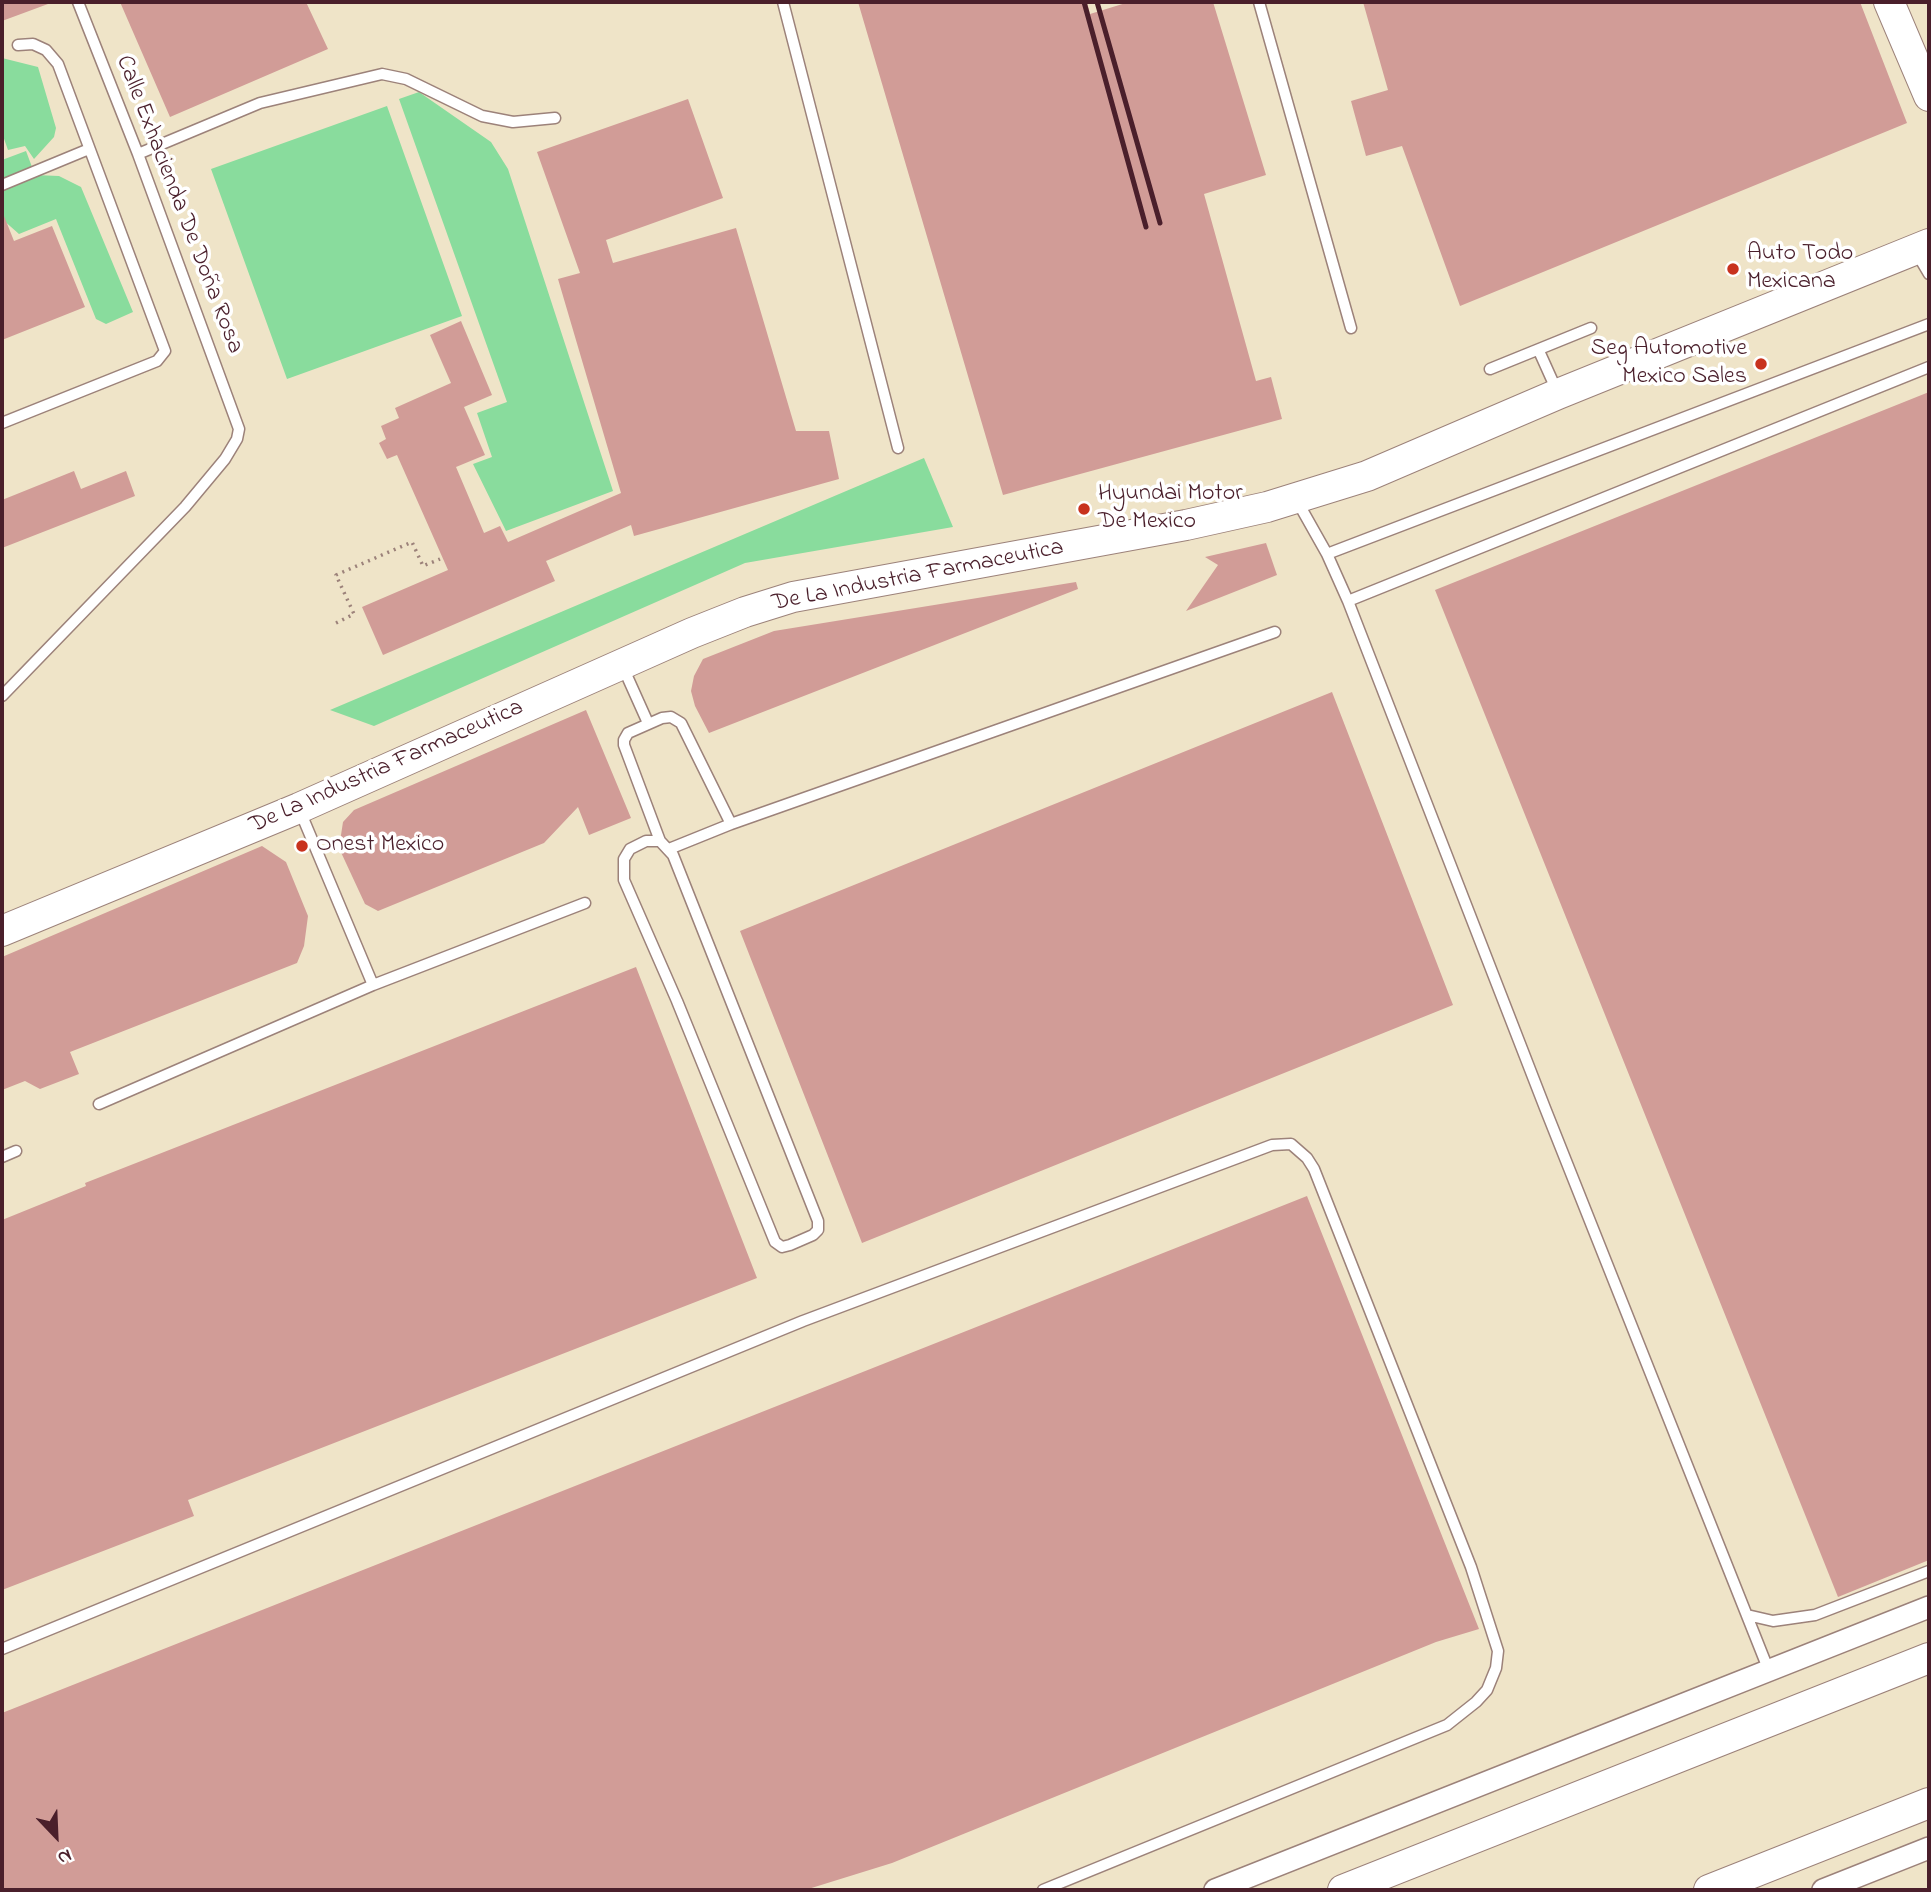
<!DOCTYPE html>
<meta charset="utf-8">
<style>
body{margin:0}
#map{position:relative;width:1931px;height:1892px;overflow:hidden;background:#efe4c8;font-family:"Indie Flower",sans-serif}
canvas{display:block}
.frame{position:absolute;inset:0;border:4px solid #4a1f2b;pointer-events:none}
.north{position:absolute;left:21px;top:1801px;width:70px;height:70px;-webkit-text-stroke:5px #fff;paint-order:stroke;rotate:157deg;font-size:19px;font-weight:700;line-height:28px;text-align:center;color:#4a1f2b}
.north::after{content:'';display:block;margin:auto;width:24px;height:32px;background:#4a1f2b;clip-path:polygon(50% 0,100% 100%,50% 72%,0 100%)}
</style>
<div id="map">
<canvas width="1931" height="1892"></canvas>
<div class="frame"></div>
<div class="north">N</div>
</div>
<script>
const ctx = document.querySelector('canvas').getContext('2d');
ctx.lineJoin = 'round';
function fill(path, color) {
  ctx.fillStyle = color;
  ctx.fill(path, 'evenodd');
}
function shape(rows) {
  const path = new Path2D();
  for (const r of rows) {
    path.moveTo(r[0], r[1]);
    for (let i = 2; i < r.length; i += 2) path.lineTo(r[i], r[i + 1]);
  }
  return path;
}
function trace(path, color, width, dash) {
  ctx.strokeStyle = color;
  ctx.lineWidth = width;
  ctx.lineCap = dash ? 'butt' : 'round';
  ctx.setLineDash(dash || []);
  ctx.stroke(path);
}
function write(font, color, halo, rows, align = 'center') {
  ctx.font = font + ' "Indie Flower",sans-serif';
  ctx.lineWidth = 7;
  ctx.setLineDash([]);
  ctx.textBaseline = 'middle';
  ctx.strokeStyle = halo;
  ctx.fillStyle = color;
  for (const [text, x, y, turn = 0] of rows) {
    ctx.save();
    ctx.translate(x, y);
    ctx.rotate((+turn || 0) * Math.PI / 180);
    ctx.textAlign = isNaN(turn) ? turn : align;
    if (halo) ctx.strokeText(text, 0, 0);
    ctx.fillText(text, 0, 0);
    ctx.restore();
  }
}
fill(shape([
 [2,58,38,67,56,128,54,137,34,159,25,146,8,150,2,133],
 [419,92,491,142,508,169,613,491,506,531,473,464,492,457,477,413,507,402,399,99],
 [387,106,462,316,287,379,211,169],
 [26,151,35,175,59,176,81,187,133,312,106,324,96,319,56,219,19,234,2,219,2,160],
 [924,458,953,527,745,563,374,726,330,710]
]), '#89dc9d');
fill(shape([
 [2,2,48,2,48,4,2,21],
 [120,2,306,2,328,49,170,117],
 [858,2,1087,2,1090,14,1129,2,1213,2,1266,175,1204,194,1256,381,1271,377,1282,419,1003,495],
 [1363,2,1860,2,1907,123,1460,306,1402,146,1366,156,1351,101,1388,90],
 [688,99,723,198,606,240,613,263,736,228,796,431,829,431,839,479,634,536,631,525,546,561,555,581,383,655,362,607,448,570,397,455,387,459,379,443,386,439,381,426,399,418,395,408,451,383,430,335,461,321,492,395,464,407,485,455,456,467,484,533,500,526,508,542,621,493,558,279,580,273,537,152],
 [2,211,14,241,52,226,85,307,2,340],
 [1929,392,1929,1560,1838,1597,1435,590],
 [74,471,81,489,126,471,135,496,2,548,2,500],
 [1266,543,1277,575,1186,611,1218,565,1205,557],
 [1076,582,1078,589,709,733,695,706,691,691,694,676,703,659,774,631],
 [1332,692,1453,1005,862,1243,740,931],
 [586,710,631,818,589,835,578,807,544,843,378,911,365,904,339,848,343,822,354,810],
 [262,846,286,862,308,916,304,946,297,963,70,1052,79,1074,40,1089,25,1081,2,1090,2,957],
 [636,967,757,1278,188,1500,194,1516,2,1590,2,1220,86,1186,85,1183],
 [1307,1196,1479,1629,1436,1642,892,1863,805,1890,2,1890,2,1713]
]), '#d19c97');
const service = shape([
 [783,2,898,448],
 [1259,2,1351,328],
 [138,154,260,103,382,74,406,79,482,116,513,122,555,118],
 [2,185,89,149],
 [1916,252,1929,274],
 [1539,351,1557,391],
 [1490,369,1591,328],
 [2,423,157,361,165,351,58,64,46,50,33,44,18,45],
 [1296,499,1327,554,1348,601,1545,1108,1769,1671],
 [1327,554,1929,324],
 [1348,601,1929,367],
 [622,665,648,723],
 [2,696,185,507,225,459,237,439,239,429,138,154,78,2],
 [300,811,373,985],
 [731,824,1275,632],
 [660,841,646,841,630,849,624,859,624,880,677,1001,775,1242,782,1247,790,1245,813,1235,818,1230,818,1221,673,855,660,841,624,745,624,740,628,733,662,718,671,717,681,723,731,824,669,849],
 [99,1104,373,985,585,903],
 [2,1157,16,1151],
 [1747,1615,1773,1621,1815,1615,1929,1571],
 [2,1649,803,1321,1272,1145,1291,1144,1307,1158,1314,1169,1471,1567,1498,1651,1496,1668,1487,1690,1476,1702,1447,1725,1043,1890]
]);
const minor = shape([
 [1215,1890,1929,1607],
 [1823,1890,1929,1848]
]);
const secondary = shape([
 [1889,2,1929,96],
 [2,931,299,808,692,633,745,612,793,597,1186,525,1267,507,1367,476,1558,394,1929,244],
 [1343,1890,1929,1658],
 [1709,1890,1929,1803]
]);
trace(service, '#9c827a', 13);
trace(minor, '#9c827a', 24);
trace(secondary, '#9c827a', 32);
trace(shape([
 [336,623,354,614,336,575,412,542,423,566,440,559]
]), '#9c827a', 3.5, [2, 5]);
trace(service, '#fff', 10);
trace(minor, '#fff', 21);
trace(secondary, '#fff', 30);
trace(shape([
 [1084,2,1146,227],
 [1097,2,1160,223]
]), '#4a1f2b', 5);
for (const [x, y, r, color] of [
 [1733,269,7,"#c8321e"],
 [1761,364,7,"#c8321e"],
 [1084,509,7,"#c8321e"],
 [302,846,7,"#c8321e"]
]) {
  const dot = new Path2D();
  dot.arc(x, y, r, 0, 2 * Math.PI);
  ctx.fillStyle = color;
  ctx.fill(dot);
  trace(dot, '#fff', 2.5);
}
write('24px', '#4a1f2b', '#fff', [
 ["Calle Exhacienda De Doña Rosa",178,205,69],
 ["De La Industria Farmaceutica",918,577,-11],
 ["De La Industria Farmaceutica",387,768,-24]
]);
write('24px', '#4a1f2b', '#fff', [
 ["Auto Todo",1747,255],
 ["Mexicana",1747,283],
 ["Seg Automotive",1747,350,"right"],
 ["Mexico Sales",1747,378,"right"],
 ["Hyundai Motor",1098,495],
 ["De Mexico",1098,523],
 ["Onest Mexico",316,846]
], 'left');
</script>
